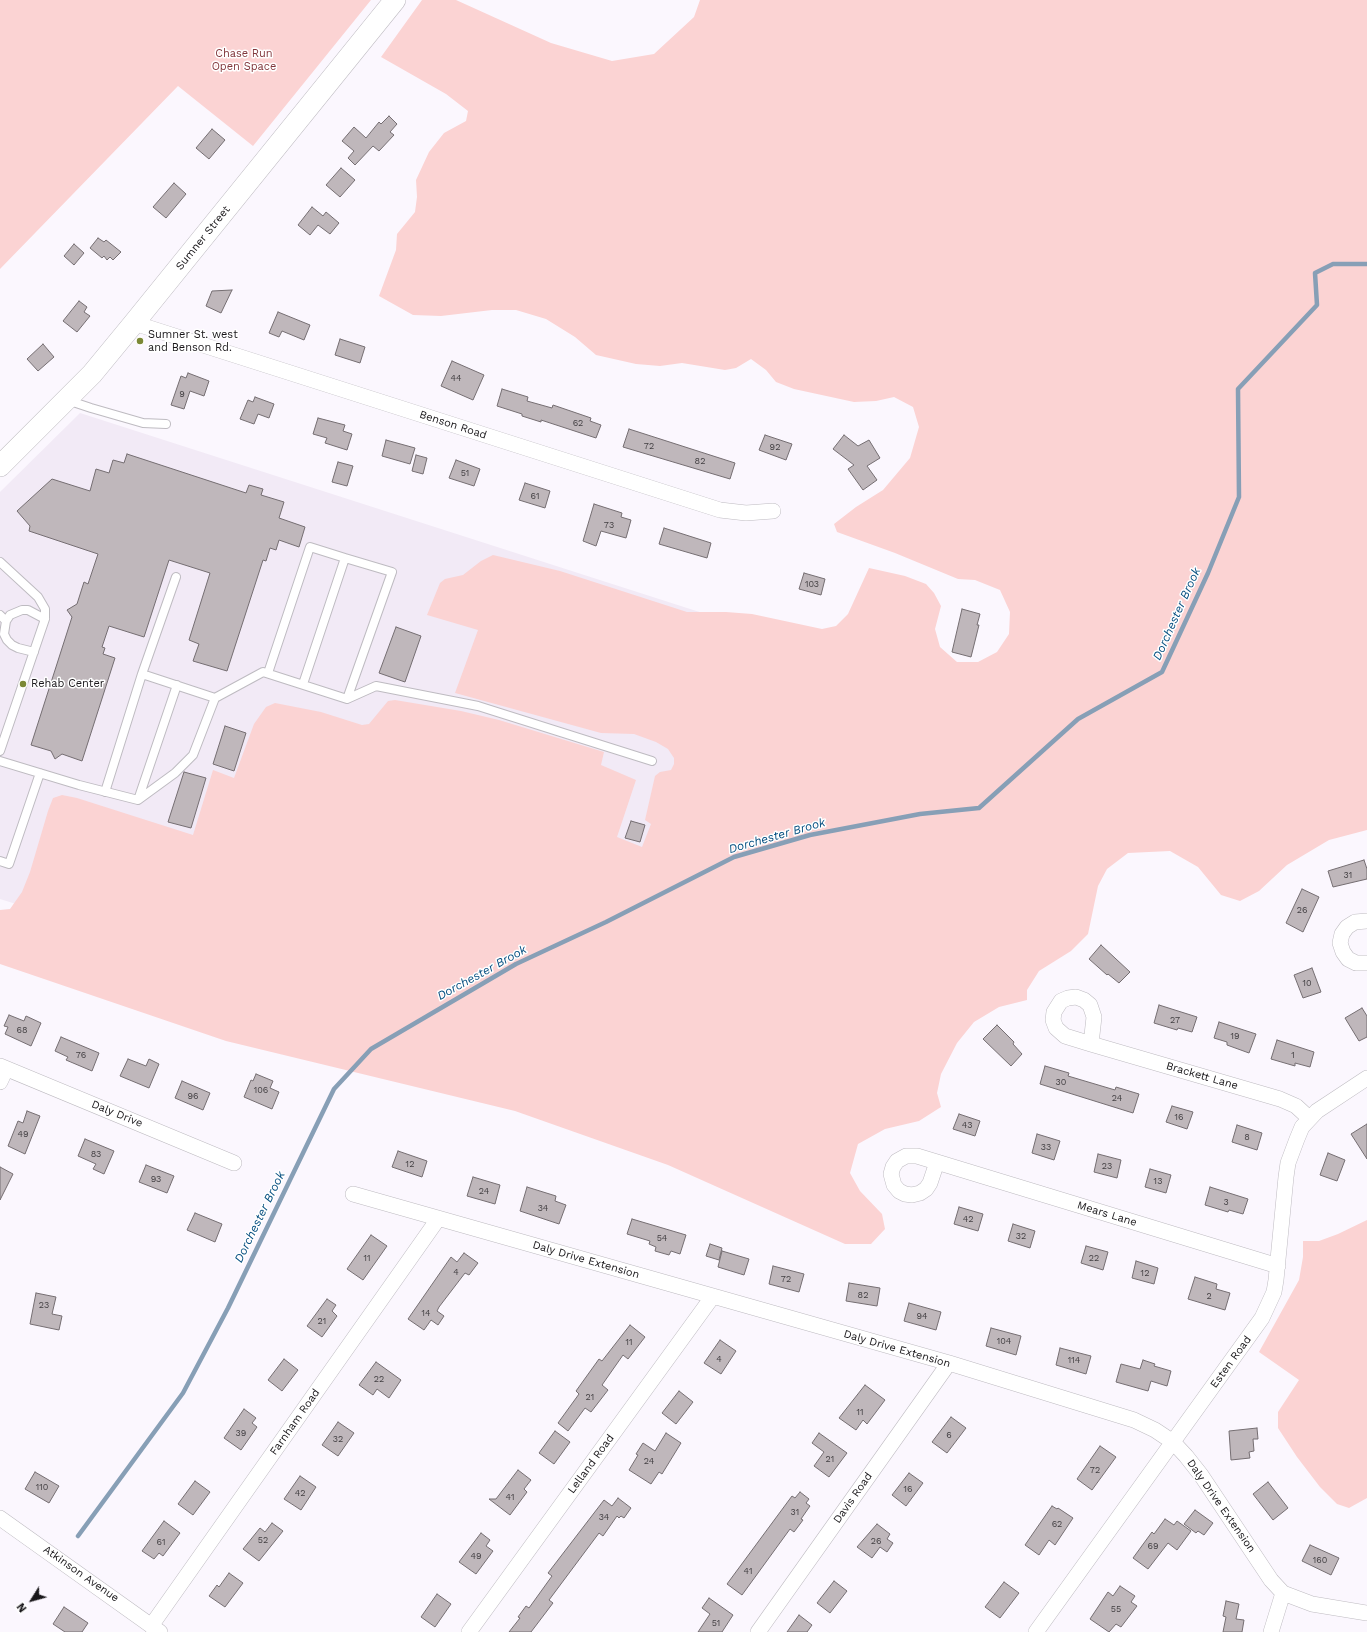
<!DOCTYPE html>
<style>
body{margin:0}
#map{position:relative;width:1367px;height:1632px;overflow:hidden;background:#fbf7fe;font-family:"Work Sans",sans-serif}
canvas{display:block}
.north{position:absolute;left:12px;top:1580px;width:40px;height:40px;-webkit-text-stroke:3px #fff;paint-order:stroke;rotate:233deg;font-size:11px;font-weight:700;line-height:16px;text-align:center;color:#19171a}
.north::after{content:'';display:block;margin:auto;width:14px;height:18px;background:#19171a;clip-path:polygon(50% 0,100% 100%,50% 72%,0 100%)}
</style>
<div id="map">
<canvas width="1367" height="1632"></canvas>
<div class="north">N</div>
</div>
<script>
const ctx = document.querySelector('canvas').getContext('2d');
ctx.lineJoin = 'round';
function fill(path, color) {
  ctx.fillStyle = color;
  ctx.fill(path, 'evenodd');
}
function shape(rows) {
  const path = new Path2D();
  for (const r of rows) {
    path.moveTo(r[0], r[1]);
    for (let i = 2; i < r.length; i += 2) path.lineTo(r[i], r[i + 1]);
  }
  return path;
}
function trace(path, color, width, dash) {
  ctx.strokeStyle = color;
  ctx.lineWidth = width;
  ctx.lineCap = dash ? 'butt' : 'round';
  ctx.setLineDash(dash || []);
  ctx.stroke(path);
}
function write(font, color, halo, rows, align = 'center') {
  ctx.font = font + ' "Work Sans",sans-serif';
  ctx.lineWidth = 3;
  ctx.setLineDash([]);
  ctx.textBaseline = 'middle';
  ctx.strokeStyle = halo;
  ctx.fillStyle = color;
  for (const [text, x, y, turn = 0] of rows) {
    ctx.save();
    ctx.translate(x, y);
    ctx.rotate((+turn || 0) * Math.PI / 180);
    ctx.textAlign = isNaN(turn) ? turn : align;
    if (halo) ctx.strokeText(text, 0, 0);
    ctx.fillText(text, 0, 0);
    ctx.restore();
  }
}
fill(shape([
 [80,413,852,661,455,1042,0,899,0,492]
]), '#f2eaf6');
fill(shape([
 [0,0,371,0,253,146,178,86,0,269],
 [422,0,456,0,551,43,612,61,654,54,694,17,700,0,1367,0,1367,830,1329,840,1287,865,1259,891,1240,901,1221,895,1198,867,1170,851,1128,853,1107,869,1098,886,1088,934,1071,951,1039,971,1027,990,1027,1000,999,1007,974,1022,957,1043,941,1074,937,1093,941,1107,919,1121,885,1129,858,1144,850,1173,860,1191,882,1214,885,1229,871,1244,845,1244,668,1165,515,1111,226,1041,0,964,0,910,10,909,22,892,30,872,48,811,53,798,62,795,77,798,193,835,213,770,234,778,254,724,266,707,275,703,321,712,362,725,369,724,388,701,395,700,461,711,499,720,604,752,601,765,636,780,617,837,642,847,651,824,645,820,655,776,660,772,671,770,674,764,674,758,668,749,656,742,634,734,601,733,455,693,478,630,427,615,440,583,445,579,463,575,481,561,493,555,560,571,687,612,726,612,752,614,822,629,836,626,848,614,869,568,905,576,926,584,934,593,941,606,935,629,940,647,957,662,978,662,997,652,1009,634,1010,612,1000,590,975,580,958,579,895,553,837,532,834,524,856,507,883,490,910,458,919,427,913,407,894,397,876,401,854,402,794,389,776,382,766,370,751,359,736,368,725,370,682,363,660,366,636,364,596,355,575,337,546,319,516,310,492,310,441,316,413,315,379,296,396,250,397,234,415,212,417,197,416,180,429,152,444,133,466,121,468,111,446,94,381,57],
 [1367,1220,1367,1498,1349,1508,1337,1504,1320,1487,1297,1457,1278,1428,1278,1412,1299,1380,1259,1352,1299,1280,1303,1257,1303,1241,1319,1241,1338,1234]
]), '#fbd3d3');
trace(shape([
 [78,1536,183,1393,228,1308,334,1089,371,1049,516,964,606,922,734,857,810,835,920,814,979,808,1078,719,1162,672,1208,573,1239,497,1238,389,1317,305,1315,273,1333,264,1367,264]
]), '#879fb6', 4.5);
const building = shape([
 [389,116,397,124,390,132,394,135,379,151,373,146,355,165,348,158,354,151,342,141,354,127,366,138,379,122,381,124,389,116],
 [212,129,225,140,209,159,196,148,212,129],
 [341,168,355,180,340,197,326,185,341,168],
 [174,183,186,194,166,218,153,207,174,183],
 [312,207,323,216,326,212,339,223,330,234,318,225,310,235,298,225,312,207],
 [98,238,104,242,106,240,121,252,113,260,110,257,107,260,104,256,102,258,90,248,98,238],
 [74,244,84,253,74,265,64,256,74,244],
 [232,290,221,313,206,306,212,291,232,290],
 [79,301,87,307,84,312,90,316,77,332,63,321,79,301],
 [278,312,310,325,304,340,282,331,279,337,269,333,278,312],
 [340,339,365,347,360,363,335,355,340,339],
 [43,344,54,357,38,371,27,359,43,344],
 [452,361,484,375,473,400,441,386,452,361],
 [188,373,209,381,204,396,190,391,184,409,171,405,181,376,186,378,188,373],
 [502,389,528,397,527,401,552,408,553,405,591,418,590,421,601,425,596,438,541,420,541,422,522,416,522,414,497,406,502,389],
 [255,397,274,404,269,418,258,414,254,424,240,419,248,400,253,402,255,397],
 [318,418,345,425,343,431,352,434,347,450,325,443,327,438,313,434,318,418],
 [629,429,735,463,730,479,623,447,629,429],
 [765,435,792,444,786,460,759,450,765,435],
 [844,435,858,446,869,440,880,458,867,466,877,480,863,490,848,469,854,465,833,449,844,435],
 [386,440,415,448,410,464,382,456,386,440],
 [127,454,246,493,249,485,263,489,261,495,284,502,279,518,305,527,299,547,279,540,276,550,270,548,266,561,263,560,227,671,193,661,199,644,189,640,210,573,169,560,144,637,109,626,102,647,105,648,103,654,115,658,82,761,62,754,55,759,51,751,31,745,72,617,67,610,77,604,84,582,88,584,98,554,29,531,30,526,17,511,52,479,90,491,96,469,109,473,113,460,124,463,127,454],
 [416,455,427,458,423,474,412,471,416,455],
 [456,460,480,469,474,486,449,478,456,460],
 [338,462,353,466,347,486,332,482,338,462],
 [525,483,550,491,545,508,519,500,525,483],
 [594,504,622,513,621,517,631,520,626,538,601,531,596,546,583,541,594,504],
 [664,528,711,543,707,558,659,544,664,528],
 [804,573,825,579,821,595,799,589,804,573],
 [962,609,980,614,977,625,979,625,971,657,952,652,962,609],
 [396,627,421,636,405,682,379,673,396,627],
 [225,726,246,733,234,771,213,764,225,726],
 [184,772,206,778,191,828,168,822,184,772],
 [631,821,645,825,640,842,625,838,631,821],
 [1364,860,1367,869,1367,879,1333,887,1328,871,1364,860],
 [1302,889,1319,897,1303,932,1286,923,1302,889],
 [1101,945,1130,972,1119,983,1108,974,1107,975,1089,959,1101,945],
 [1312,968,1321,992,1303,998,1294,975,1312,968],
 [1159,1005,1197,1017,1192,1032,1178,1028,1177,1030,1154,1023,1159,1005],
 [1362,1008,1367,1016,1367,1037,1359,1041,1345,1018,1362,1008],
 [9,1015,24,1021,26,1016,41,1023,31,1046,5,1034,8,1027,4,1026,9,1015],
 [1219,1022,1256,1034,1249,1053,1227,1045,1227,1042,1214,1038,1219,1022],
 [997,1025,1014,1042,1013,1044,1022,1054,1011,1066,983,1039,997,1025],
 [61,1037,99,1053,92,1071,66,1060,68,1057,55,1051,61,1037],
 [1277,1040,1314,1052,1310,1067,1295,1063,1295,1066,1271,1059,1277,1040],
 [128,1059,146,1066,149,1059,159,1064,149,1088,120,1076,128,1059],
 [1045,1066,1069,1073,1068,1076,1115,1090,1116,1087,1139,1094,1133,1113,1040,1084,1045,1066],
 [256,1074,273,1081,270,1088,279,1092,272,1109,244,1097,251,1080,253,1081,256,1074],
 [182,1081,210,1093,203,1110,175,1098,182,1081],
 [1172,1106,1193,1112,1187,1129,1166,1122,1172,1106],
 [27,1111,40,1116,25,1154,8,1146,18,1121,23,1123,27,1111],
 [959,1114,980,1121,975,1136,953,1129,959,1114],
 [1367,1124,1367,1159,1351,1134,1367,1124],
 [1237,1125,1262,1133,1257,1150,1232,1142,1237,1125],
 [1037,1134,1060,1141,1054,1160,1032,1153,1037,1134],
 [85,1139,114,1151,104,1174,93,1169,96,1164,78,1156,85,1139],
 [398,1151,427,1161,422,1177,392,1167,398,1151],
 [1328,1153,1345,1160,1337,1181,1320,1175,1328,1153],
 [1098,1154,1121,1160,1117,1178,1094,1172,1098,1154],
 [146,1165,174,1176,167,1193,139,1182,146,1165],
 [0,1167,13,1174,0,1200,0,1167],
 [1150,1169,1171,1175,1166,1193,1145,1187,1150,1169],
 [473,1177,500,1185,495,1204,467,1196,473,1177],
 [527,1187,556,1196,555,1201,566,1205,559,1224,520,1211,527,1187],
 [1210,1187,1248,1199,1243,1214,1229,1210,1228,1212,1205,1205,1210,1187],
 [959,1207,983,1214,978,1231,954,1224,959,1207],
 [195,1213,222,1224,215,1242,187,1230,195,1213],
 [632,1219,686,1235,680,1254,671,1251,669,1255,655,1251,656,1247,649,1244,650,1241,627,1234,632,1219],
 [1013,1224,1035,1231,1030,1248,1008,1241,1013,1224],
 [371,1235,387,1246,363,1280,347,1269,371,1235],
 [710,1244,722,1248,719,1260,706,1256,710,1244],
 [1086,1246,1108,1252,1103,1270,1081,1263,1086,1246],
 [722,1251,749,1259,744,1275,718,1267,722,1251],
 [464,1253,478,1263,469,1275,465,1273,439,1307,437,1311,444,1316,438,1325,431,1320,424,1330,408,1319,451,1257,457,1262,464,1253],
 [1136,1261,1158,1268,1154,1284,1132,1278,1136,1261],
 [773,1266,804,1274,799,1292,769,1284,773,1266],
 [1195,1277,1217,1284,1216,1289,1230,1293,1225,1310,1188,1299,1195,1277],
 [849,1283,880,1288,877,1306,846,1301,849,1283],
 [36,1293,56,1297,52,1314,62,1316,59,1330,30,1324,36,1293],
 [327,1299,336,1305,332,1311,337,1316,322,1337,307,1326,327,1299],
 [909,1303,941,1312,936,1330,904,1321,909,1303],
 [630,1325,645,1337,628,1359,623,1355,602,1385,608,1390,591,1412,585,1408,568,1431,558,1423,579,1394,576,1391,599,1359,602,1361,630,1325],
 [991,1328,1021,1336,1016,1355,986,1346,991,1328],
 [720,1340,736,1351,721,1374,704,1363,720,1340],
 [1060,1348,1091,1356,1086,1374,1056,1365,1060,1348],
 [284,1359,298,1370,282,1391,268,1380,284,1359],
 [1143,1360,1155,1364,1154,1366,1171,1371,1167,1386,1151,1381,1148,1391,1116,1382,1121,1364,1140,1369,1143,1360],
 [376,1362,401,1380,389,1398,377,1389,373,1395,359,1385,376,1362],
 [865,1385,885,1400,867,1424,863,1420,856,1430,839,1418,865,1385],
 [679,1391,693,1402,676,1424,662,1413,679,1391],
 [244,1409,256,1418,252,1423,257,1427,241,1450,224,1438,244,1409],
 [951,1417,966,1428,947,1453,932,1442,951,1417],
 [338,1422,354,1433,338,1456,322,1445,338,1422],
 [1257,1428,1258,1439,1253,1439,1254,1451,1249,1452,1250,1458,1231,1460,1229,1431,1257,1428],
 [555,1431,570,1442,554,1464,539,1453,555,1431],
 [666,1433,681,1443,662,1474,659,1472,651,1484,629,1470,638,1455,636,1454,643,1443,655,1451,666,1433],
 [819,1433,847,1453,829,1477,814,1466,824,1452,812,1443,819,1433],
 [1100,1446,1116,1457,1092,1490,1077,1479,1100,1446],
 [518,1470,531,1480,524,1489,527,1492,510,1515,489,1499,496,1499,518,1470],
 [35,1472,59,1486,49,1503,25,1489,35,1472],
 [909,1473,923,1483,906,1506,892,1495,909,1473],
 [300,1476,316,1487,301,1510,284,1499,300,1476],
 [195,1481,210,1492,193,1515,178,1504,195,1481],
 [1268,1482,1288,1508,1273,1520,1253,1494,1268,1482],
 [800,1492,809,1499,806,1503,810,1506,801,1519,803,1520,794,1532,790,1529,742,1595,727,1584,792,1496,795,1498,800,1492],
 [618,1498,631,1508,624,1518,621,1516,619,1518,617,1516,603,1536,599,1533,549,1600,553,1603,531,1632,509,1632,520,1618,518,1617,526,1606,529,1608,552,1576,548,1573,604,1500,612,1506,618,1498],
 [1052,1506,1057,1509,1058,1508,1073,1518,1055,1545,1049,1540,1039,1555,1025,1545,1052,1506],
 [1195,1510,1213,1523,1204,1535,1198,1531,1196,1533,1184,1524,1195,1510],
 [1165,1519,1174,1525,1177,1521,1191,1531,1177,1550,1168,1543,1148,1569,1133,1558,1152,1532,1154,1534,1165,1519],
 [164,1521,180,1533,163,1556,159,1553,154,1559,142,1551,164,1521],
 [272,1523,283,1531,259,1561,243,1549,260,1528,265,1532,272,1523],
 [877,1524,890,1534,887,1539,893,1543,887,1552,880,1547,872,1558,857,1547,877,1524],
 [481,1533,490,1540,486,1546,493,1551,476,1574,459,1562,481,1533],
 [1310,1545,1339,1558,1331,1575,1302,1561,1310,1545],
 [229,1573,243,1583,225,1607,209,1596,217,1585,219,1587,229,1573],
 [834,1581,847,1591,830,1613,817,1603,834,1581],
 [1004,1582,1019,1593,1000,1618,985,1607,1004,1582],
 [1120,1586,1135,1596,1131,1602,1137,1606,1121,1627,1116,1624,1109,1632,1090,1619,1108,1592,1113,1596,1120,1586],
 [437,1594,451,1604,435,1627,421,1617,437,1594],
 [709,1598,733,1615,722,1632,698,1632,710,1614,702,1608,709,1598],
 [1226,1601,1239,1604,1236,1619,1244,1620,1242,1632,1223,1632,1226,1617,1223,1616,1226,1601],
 [64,1607,88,1623,82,1632,65,1632,53,1624,64,1607],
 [799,1615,812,1625,807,1632,787,1632,799,1615]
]);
fill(building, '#bfb7bb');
trace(building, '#756e72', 1);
const service = shape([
 [67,400,91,408,143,423,166,424],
 [0,562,38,597,45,609,45,619,0,751],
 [0,615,6,621],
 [34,652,18,648,12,645,7,640,4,634,6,621,10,615,22,610,28,610,45,619],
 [268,673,310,547,345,558],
 [142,674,215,698],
 [303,684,345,558,392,572,347,699],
 [0,761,79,785,138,800,175,773,193,755,215,698,263,672,347,699,376,686,478,706,652,761],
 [105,792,142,674,176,577],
 [138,800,177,685],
 [0,861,9,864,40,773]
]);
const minor = shape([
 [134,323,720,510,746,513,773,511],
 [1367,921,1355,922,1347,927,1342,934,1340,943,1343,952,1348,959,1356,963,1367,963],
 [1091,1044,1094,1017,1090,1005,1084,1000,1076,997,1068,998,1061,1001,1054,1012,1053,1020,1056,1028,1065,1036,1091,1044,1280,1099,1296,1106,1309,1118],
 [0,1066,234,1163],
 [0,1082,6,1069],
 [937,1162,930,1183,926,1189,920,1193,912,1195,905,1194,899,1191,894,1185,891,1174,893,1167,897,1161,906,1156,917,1156,1278,1266],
 [353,1194,949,1363,1134,1420,1155,1430,1173,1442,1186,1456,1201,1475,1271,1580,1283,1593,1312,1604,1367,1613],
 [0,1518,160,1632],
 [151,1626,438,1219],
 [469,1632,713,1296],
 [758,1632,949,1363],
 [1036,1632,1262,1318,1274,1292,1276,1280,1286,1177,1288,1163,1297,1139,1302,1127,1317,1111,1367,1078],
 [1271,1632,1283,1593]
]);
const secondary = shape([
 [0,466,92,374,134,323,395,0]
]);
trace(service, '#bebbc1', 10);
trace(minor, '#bebbc1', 16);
trace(secondary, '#bebbc1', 22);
trace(service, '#fff', 8);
trace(minor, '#fff', 15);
trace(secondary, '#fff', 21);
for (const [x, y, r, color] of [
 [140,341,4,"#7b8835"],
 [23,684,4,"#7b8835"]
]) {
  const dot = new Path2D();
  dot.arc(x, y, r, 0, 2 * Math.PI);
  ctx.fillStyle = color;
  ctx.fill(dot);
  trace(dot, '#fff', 1.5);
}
write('9px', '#423f42', null, [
 ["44",456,378],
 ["9",182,394],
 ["62",578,423],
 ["72",649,446],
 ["92",775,447],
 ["82",700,461],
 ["51",465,473],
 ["61",535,496],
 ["73",609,525],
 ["103",812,584],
 ["31",1348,875],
 ["26",1302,910],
 ["10",1307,983],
 ["27",1175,1020],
 ["68",22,1030],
 ["19",1235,1036],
 ["76",81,1055],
 ["1",1293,1055],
 ["30",1061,1082],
 ["106",261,1090],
 ["96",193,1096],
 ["24",1117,1098],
 ["16",1179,1117],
 ["43",967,1125],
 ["49",23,1134],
 ["8",1247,1137],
 ["33",1046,1147],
 ["83",96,1154],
 ["12",410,1164],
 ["23",1107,1166],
 ["93",156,1179],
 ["13",1158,1181],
 ["24",484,1191],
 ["3",1226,1202],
 ["34",543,1208],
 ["42",968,1219],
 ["32",1021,1236],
 ["54",662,1238],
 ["11",367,1258],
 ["22",1094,1258],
 ["4",456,1272],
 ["12",1145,1273],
 ["72",786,1279],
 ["82",863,1295],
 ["2",1209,1296],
 ["23",44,1305],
 ["14",426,1313],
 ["94",922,1316],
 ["21",322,1321],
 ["104",1004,1341],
 ["11",629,1342],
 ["4",719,1359],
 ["114",1074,1360],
 ["22",379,1379],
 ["21",590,1397],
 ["11",860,1412],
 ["39",241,1433],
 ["6",949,1435],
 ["32",338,1439],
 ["21",830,1459],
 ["24",649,1461],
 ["72",1095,1470],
 ["110",42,1487],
 ["16",908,1489],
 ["42",300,1493],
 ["41",510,1497],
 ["31",795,1512],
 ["34",604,1517],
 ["62",1057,1524],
 ["52",263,1540],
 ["26",876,1541],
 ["61",161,1542],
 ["69",1153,1546],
 ["49",476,1556],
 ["160",1320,1560],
 ["41",748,1571],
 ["55",1116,1609],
 ["51",716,1623]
]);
write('11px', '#81373c', '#fff', [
 ["Chase Run",244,54],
 ["Open Space",244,67]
]);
write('11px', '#19171a', '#fff', [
 ["Sumner Street",203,238,-51],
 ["Benson Road",453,425,18],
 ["Brackett Lane",1202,1076,16],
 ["Daly Drive",117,1114,22],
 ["Mears Lane",1107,1214,17],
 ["Daly Drive Extension",586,1260,16],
 ["Daly Drive Extension",897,1349,16],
 ["Esten Road",1231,1362,-54],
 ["Farnham Road",295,1422,-55],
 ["Lelland Road",591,1464,-54],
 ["Davis Road",853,1498,-55],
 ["Daly Drive Extension",1221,1506,55],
 ["Atkinson Avenue",81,1574,35]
]);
write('11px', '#19171a', '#fff', [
 ["Sumner St. west",148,335],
 ["and Benson Rd.",148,348],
 ["Rehab Center",31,684]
], 'left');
write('italic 12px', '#064f80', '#fff', [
 ["Dorchester Brook",1177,614,-66],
 ["Dorchester Brook",777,836,-16],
 ["Dorchester Brook",482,973,-29],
 ["Dorchester Brook",260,1217,-64]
]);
</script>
